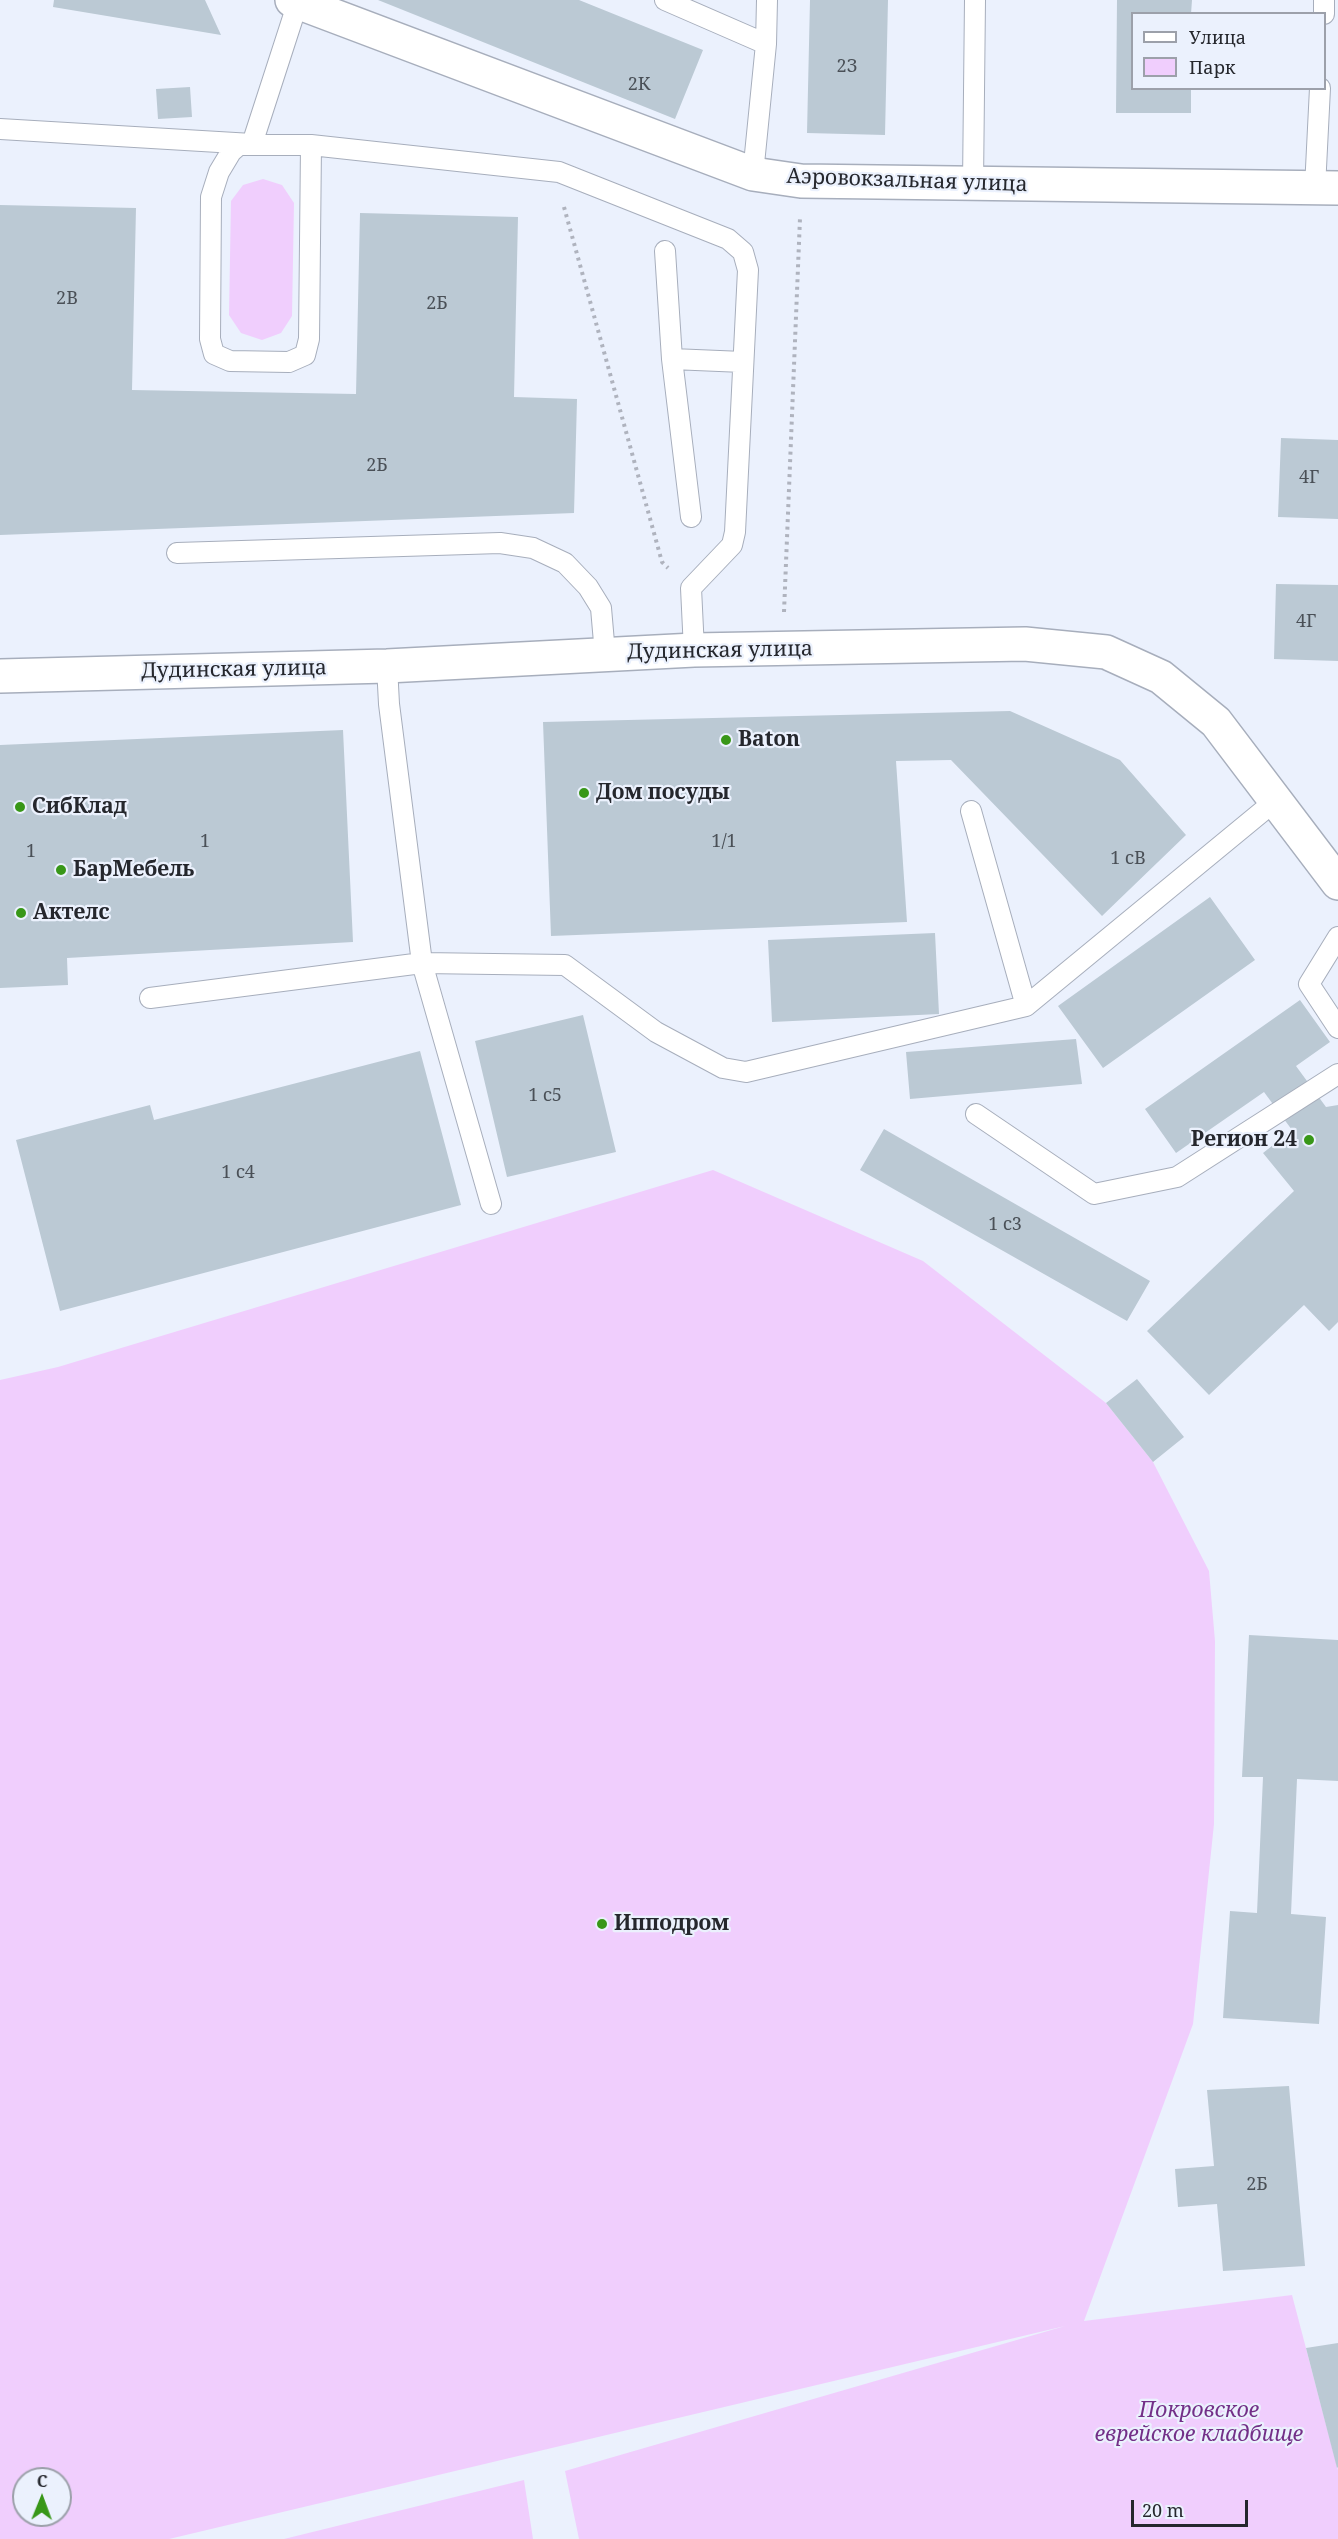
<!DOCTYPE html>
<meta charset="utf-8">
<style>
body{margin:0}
#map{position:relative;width:1338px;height:2539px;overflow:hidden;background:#ebf1fd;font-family:"Noto Serif",serif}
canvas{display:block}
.legend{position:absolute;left:1131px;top:12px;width:195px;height:78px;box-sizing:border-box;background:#ebf1fd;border:2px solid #9ca0aa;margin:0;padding:8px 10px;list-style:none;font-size:18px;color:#25272d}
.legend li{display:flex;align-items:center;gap:12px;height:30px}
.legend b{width:30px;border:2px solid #9ca0aa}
.north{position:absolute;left:12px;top:2467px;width:60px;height:60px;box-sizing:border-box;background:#ebf1fd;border:2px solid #9ca0aa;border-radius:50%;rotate:1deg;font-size:16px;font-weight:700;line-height:24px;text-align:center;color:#25272d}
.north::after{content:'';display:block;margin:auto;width:21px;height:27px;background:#389718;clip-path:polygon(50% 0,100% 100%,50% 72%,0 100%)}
.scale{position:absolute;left:1131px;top:2500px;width:117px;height:27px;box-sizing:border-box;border:3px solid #25272d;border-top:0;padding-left:8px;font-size:18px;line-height:21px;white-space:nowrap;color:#25272d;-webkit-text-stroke:4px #ebf1fd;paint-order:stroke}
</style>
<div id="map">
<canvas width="1338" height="2539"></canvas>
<ul class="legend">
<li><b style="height:8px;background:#fff"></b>Улица</li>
<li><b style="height:16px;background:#f0cefd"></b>Парк</li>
</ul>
<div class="north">С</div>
<div class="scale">20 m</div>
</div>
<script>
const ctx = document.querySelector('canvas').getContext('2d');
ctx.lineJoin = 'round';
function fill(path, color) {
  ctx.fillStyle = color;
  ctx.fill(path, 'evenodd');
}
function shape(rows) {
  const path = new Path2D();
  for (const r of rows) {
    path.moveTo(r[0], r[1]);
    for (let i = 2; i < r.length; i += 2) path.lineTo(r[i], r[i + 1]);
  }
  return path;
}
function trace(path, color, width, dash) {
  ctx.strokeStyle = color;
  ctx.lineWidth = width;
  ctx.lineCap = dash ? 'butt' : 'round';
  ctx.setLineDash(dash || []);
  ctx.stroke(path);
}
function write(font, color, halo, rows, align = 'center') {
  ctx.font = font + ' "Noto Serif",serif';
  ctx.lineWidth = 4.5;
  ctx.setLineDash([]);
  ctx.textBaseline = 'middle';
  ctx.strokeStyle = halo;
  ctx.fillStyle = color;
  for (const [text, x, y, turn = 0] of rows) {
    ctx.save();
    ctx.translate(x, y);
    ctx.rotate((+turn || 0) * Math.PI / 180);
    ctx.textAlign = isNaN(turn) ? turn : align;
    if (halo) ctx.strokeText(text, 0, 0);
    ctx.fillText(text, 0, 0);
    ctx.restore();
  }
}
fill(shape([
 [263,179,282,185,294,203,292,316,281,333,262,340,241,333,229,315,231,201,243,185],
 [713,1170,923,1261,1106,1403,1153,1462,1209,1571,1215,1641,1214,1824,1193,2024,1084,2321,1292,2295,1338,2470,1338,2539,579,2539,565,2471,1065,2326,169,2539,0,2539,0,1380,58,1367],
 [24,2479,60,2479,60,2515,24,2515],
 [524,2480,533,2539,284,2539]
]), '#f0cefd');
fill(shape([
 [54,0,205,0,221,35,53,7],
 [378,0,579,0,703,50,675,119],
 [810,0,888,0,885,135,807,133],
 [1117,0,1192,0,1191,14,1132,14,1132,88,1191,88,1191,113,1116,113],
 [190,87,192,117,158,119,156,89],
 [0,205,136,208,132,390,356,394,360,213,518,217,514,397,577,399,574,513,0,535],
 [1281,438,1338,440,1338,519,1278,517],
 [1276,584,1338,585,1338,661,1274,659],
 [1010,711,1120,760,1186,835,1102,916,951,760,896,761,907,922,551,936,543,722],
 [343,730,353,942,67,958,68,985,0,988,0,745],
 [1210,897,1255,960,1103,1068,1058,1006],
 [935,933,939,1014,772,1022,768,940],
 [1300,1000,1330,1042,1296,1066,1326,1107,1338,1105,1338,1322,1329,1331,1304,1305,1209,1395,1147,1331,1294,1191,1263,1153,1292,1130,1264,1092,1176,1153,1145,1109],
 [583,1015,616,1152,507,1177,475,1041],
 [1076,1039,1082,1084,910,1099,906,1052],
 [420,1051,461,1205,60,1311,16,1140,150,1105,154,1120],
 [884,1129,1150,1281,1127,1321,860,1170],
 [1137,1379,1184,1437,1153,1462,1106,1403],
 [1249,1635,1338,1640,1338,1781,1297,1779,1291,1914,1326,1917,1319,2024,1223,2018,1230,1911,1257,1913,1263,1777,1242,1777],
 [1289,2086,1305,2266,1223,2271,1217,2204,1178,2207,1175,2169,1214,2166,1207,2090],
 [1338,2343,1338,2467,1337,2468,1306,2348]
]), '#bbc9d4');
const lane = shape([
 [665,0,766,44],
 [1324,14,1324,0],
 [0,129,252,144,298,2],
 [311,145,309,339,305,355,289,362,230,361,214,354,210,339,211,197,219,172,231,152,239,145,311,145,559,172,728,239,743,252,748,270,735,532,732,545,691,588,694,650],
 [753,174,766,44,767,0],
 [973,184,975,0],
 [1315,188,1320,88],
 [665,251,672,359,743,362],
 [672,359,691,517],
 [177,553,500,543,533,548,565,563,588,587,601,608,605,654],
 [387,666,389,704,422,963,491,1204],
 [971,811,1026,1006],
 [1338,937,1309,984,1338,1028],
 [150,998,422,963,565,965,656,1032,723,1068,746,1072,1026,1006,1275,801],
 [976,1114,1094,1194,1177,1177,1338,1074]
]);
const street = shape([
 [292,0,753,174,801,181,1338,188]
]);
const secondary = shape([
 [0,676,387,666,694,650,1025,644,1106,652,1161,677,1216,722,1338,883]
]);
trace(lane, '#a7aebc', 22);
trace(street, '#a7aebc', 36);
trace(secondary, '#a7aebc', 36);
trace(shape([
 [564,207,662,562,668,568],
 [784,612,800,218]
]), '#afb3be', 4, [3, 4.5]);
trace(lane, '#fff', 20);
trace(street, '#fff', 33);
trace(secondary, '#fff', 33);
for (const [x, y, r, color] of [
 [726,740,6,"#389718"],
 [584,793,6,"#389718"],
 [20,807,6,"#389718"],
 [61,870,6,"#389718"],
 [21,913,6,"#389718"],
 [1309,1140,6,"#389718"],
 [602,1924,6,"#389718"]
]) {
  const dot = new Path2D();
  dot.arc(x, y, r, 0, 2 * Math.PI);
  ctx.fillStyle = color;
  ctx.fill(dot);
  trace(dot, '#ebf1fd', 2);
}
write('18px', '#4a5057', null, [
 ["2З",847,67],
 ["2К",639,85],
 ["2В",67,299],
 ["2Б",437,304],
 ["2Б",377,466],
 ["4Г",1309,478],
 ["4Г",1306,622],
 ["1",205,842],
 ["1/1",724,842],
 ["1",31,852],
 ["1 сВ",1128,859],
 ["1 с5",545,1096],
 ["1 с4",238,1173],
 ["1 с3",1005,1225],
 ["2Б",1257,2185]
]);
write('21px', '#25272d', '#ebf1fd', [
 ["Аэровокзальная улица",907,181,2],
 ["Дудинская улица",720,651,-1],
 ["Дудинская улица",234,670,-1]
]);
write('bold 21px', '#25272d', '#ebf1fd', [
 ["Baton",738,740],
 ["Дом посуды",596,793],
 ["СибКлад",32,807],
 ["БарМебель",73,870],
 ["Актелс",33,913],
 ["Регион 24",1297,1140,"right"],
 ["Ипподром",614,1924]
], 'left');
write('italic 21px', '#733088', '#ebf1fd', [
 ["Покровское",1199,2411],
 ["еврейское кладбище",1199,2435]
]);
</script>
